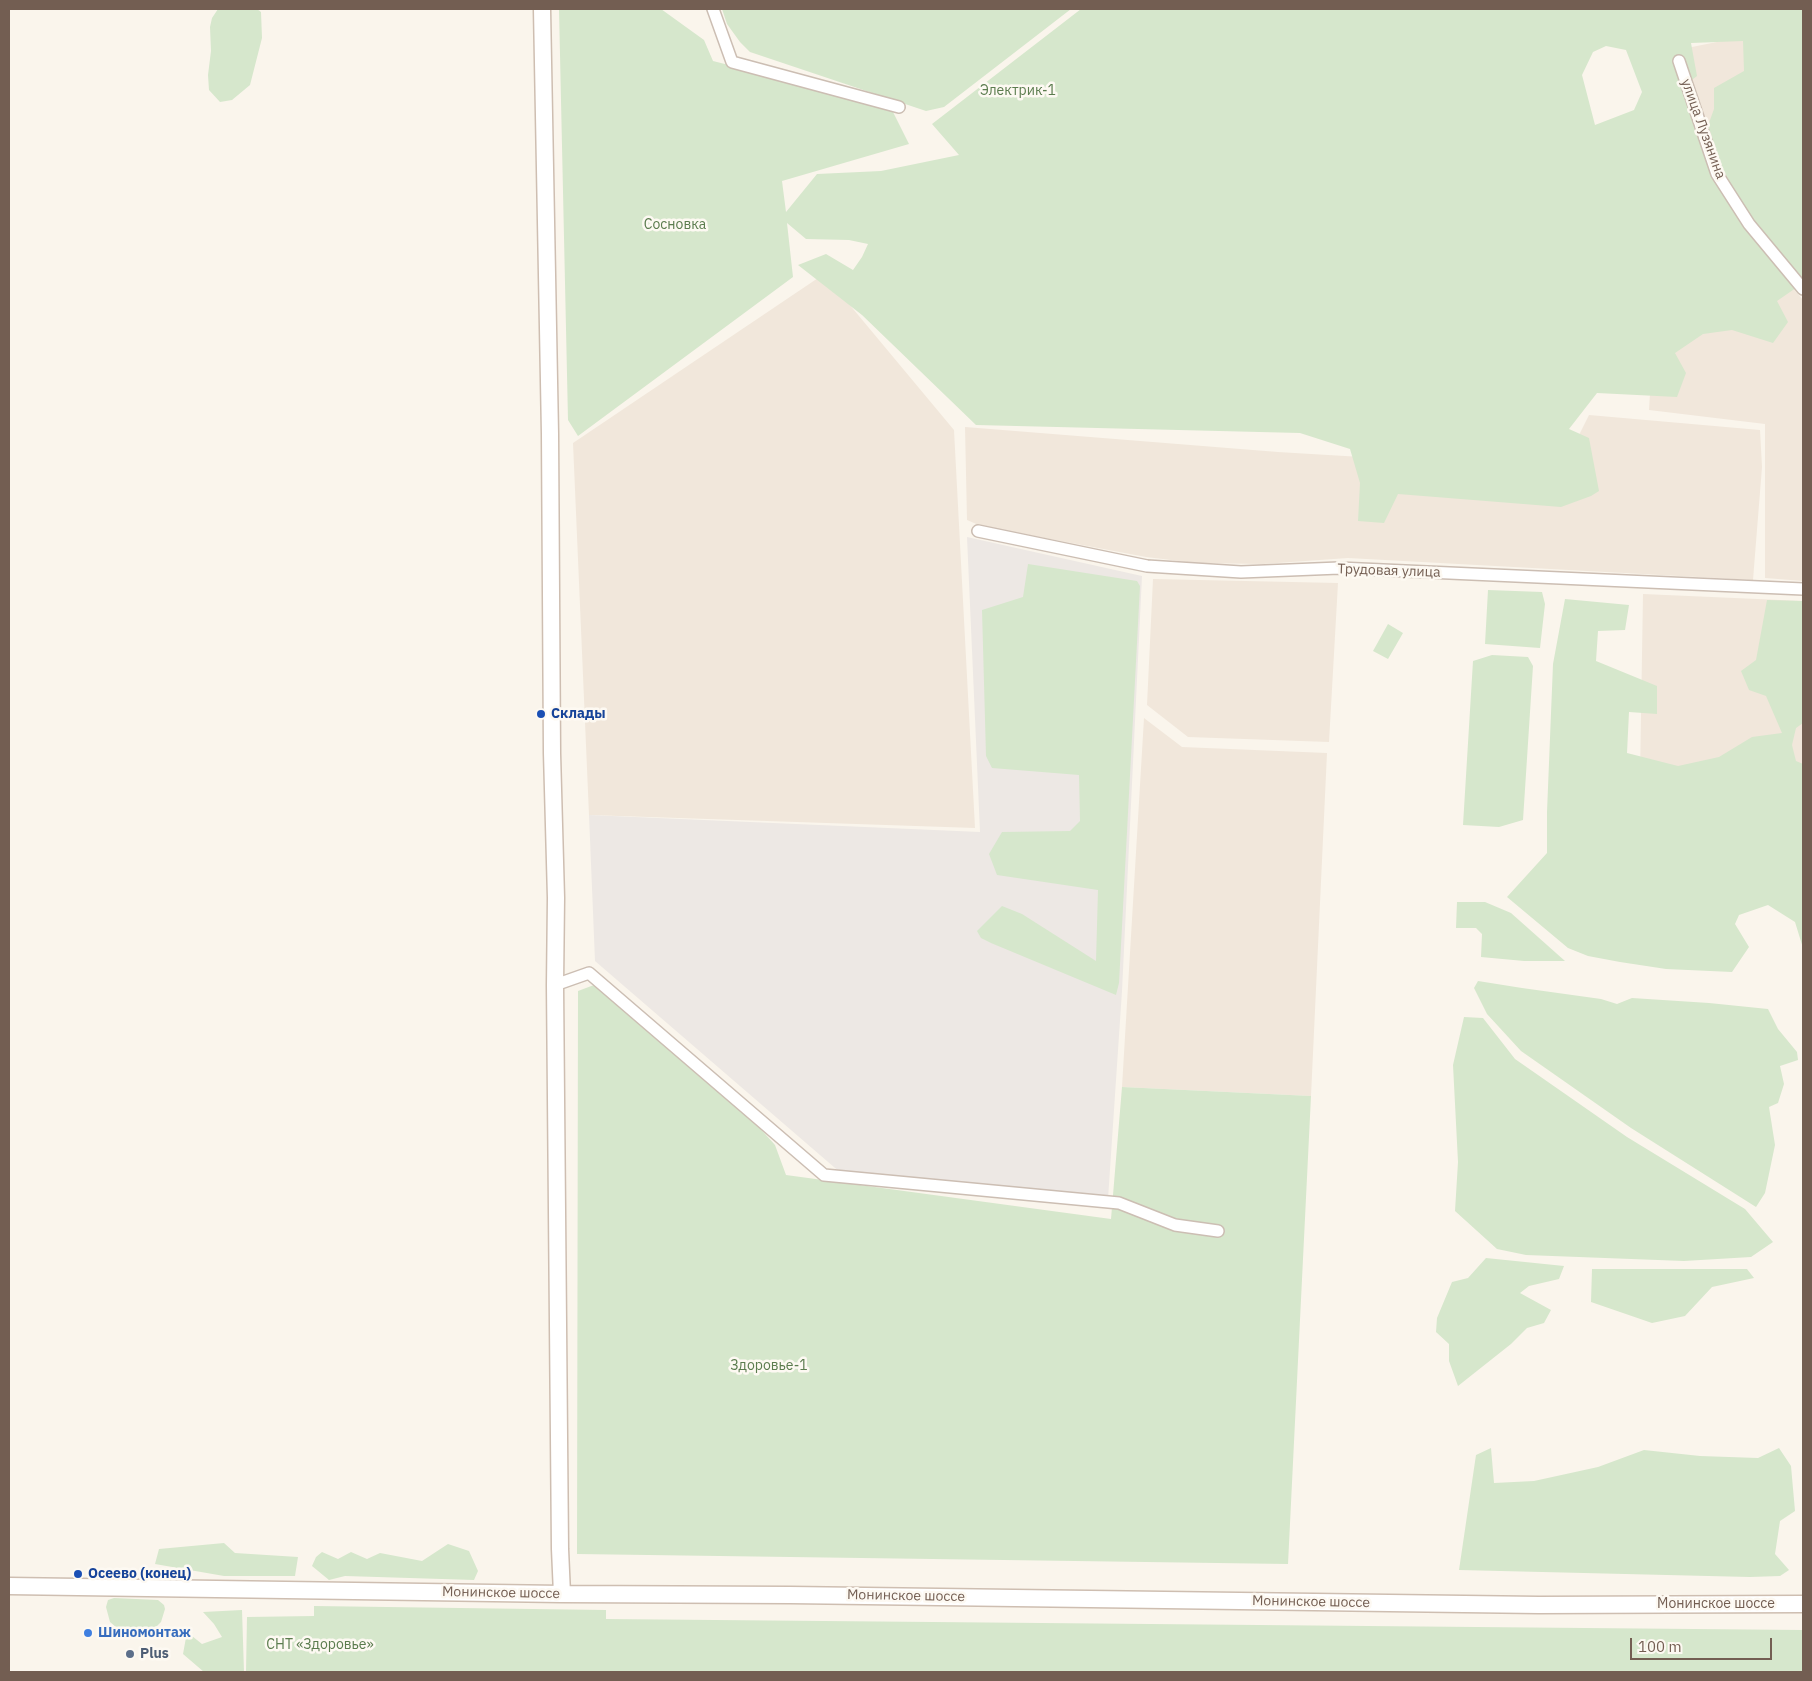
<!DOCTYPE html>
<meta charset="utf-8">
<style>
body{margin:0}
#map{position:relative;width:1812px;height:1681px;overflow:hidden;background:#faf5ec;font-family:"IBM Plex Sans",sans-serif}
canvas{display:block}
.frame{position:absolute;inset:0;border:10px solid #735e52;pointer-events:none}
.scale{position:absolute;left:1630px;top:1638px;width:142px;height:22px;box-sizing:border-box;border:2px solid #735e52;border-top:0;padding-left:6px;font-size:15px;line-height:18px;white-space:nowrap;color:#735e52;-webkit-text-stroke:4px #fdf9f2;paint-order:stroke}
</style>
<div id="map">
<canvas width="1812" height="1681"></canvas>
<div class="frame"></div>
<div class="scale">100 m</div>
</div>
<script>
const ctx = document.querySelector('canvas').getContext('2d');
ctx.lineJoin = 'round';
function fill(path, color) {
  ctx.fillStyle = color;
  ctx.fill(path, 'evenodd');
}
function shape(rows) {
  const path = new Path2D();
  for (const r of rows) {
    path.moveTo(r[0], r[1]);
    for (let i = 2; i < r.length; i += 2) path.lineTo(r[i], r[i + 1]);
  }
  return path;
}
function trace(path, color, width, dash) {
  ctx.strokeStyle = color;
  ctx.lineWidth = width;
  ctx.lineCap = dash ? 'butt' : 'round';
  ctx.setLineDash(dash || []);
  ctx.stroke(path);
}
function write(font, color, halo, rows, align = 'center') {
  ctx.font = font + ' "IBM Plex Sans",sans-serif';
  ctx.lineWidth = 5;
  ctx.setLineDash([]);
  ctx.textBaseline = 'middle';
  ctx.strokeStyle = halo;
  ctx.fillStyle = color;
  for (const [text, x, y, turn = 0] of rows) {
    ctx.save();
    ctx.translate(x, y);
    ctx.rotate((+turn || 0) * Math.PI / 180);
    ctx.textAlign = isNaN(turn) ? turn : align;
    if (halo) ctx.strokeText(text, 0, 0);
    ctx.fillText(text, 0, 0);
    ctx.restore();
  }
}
fill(shape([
 [1742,37,1803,122,1720,168,1682,49],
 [1744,231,1803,300,1803,581,1765,578,1765,424,1649,410,1655,310],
 [824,274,954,430,975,828,589,815,573,443],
 [1589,415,1760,430,1762,467,1753,580,1348,558,1263,564,1196,563,1146,557,981,526,967,520,965,427,1278,452,1562,469],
 [1153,579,1338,583,1329,742,1188,737,1147,705],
 [1643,594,1803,601,1803,793,1640,777],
 [1144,718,1182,747,1327,753,1311,1096,1122,1087]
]), '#f1e7db');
fill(shape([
 [967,537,1142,576,1122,991,1108,1199,842,1174,595,961,589,815,980,832]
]), '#ede8e4');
fill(shape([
 [218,9,257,9,261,12,262,38,250,85,232,100,220,102,209,90,208,75,211,51,210,27,212,18],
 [559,9,661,9,704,40,713,61,890,106,909,144,782,181,786,212,817,174,881,171,959,155,932,124,1081,9,1803,9,1803,283,1777,301,1788,322,1773,343,1732,330,1703,334,1675,353,1686,373,1677,397,1597,393,1569,429,1589,438,1599,491,1591,496,1561,507,1398,494,1384,523,1358,521,1360,483,1350,449,1300,433,976,425,862,315,798,265,826,254,853,270,862,257,868,244,849,240,806,239,787,223,793,277,578,436,568,420],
 [1743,41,1744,71,1714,88,1714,109,1706,131,1689,82,1697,76,1691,43],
 [1606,46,1626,50,1642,92,1634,110,1595,125,1582,75,1593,52],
 [722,9,1071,9,944,107,926,111,750,52,740,42,727,24],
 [1028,564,1137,581,1140,586,1119,983,1116,995,991,943,981,938,977,931,1002,906,1022,914,1096,961,1098,890,997,875,989,854,1002,832,1070,831,1080,821,1079,775,992,768,986,756,982,610,1023,597],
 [1488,590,1542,592,1545,604,1540,648,1485,644],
 [1565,599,1629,605,1625,630,1598,631,1596,661,1657,686,1657,714,1629,712,1627,753,1678,766,1719,757,1752,737,1782,733,1766,696,1749,690,1741,671,1756,660,1767,600,1803,601,1803,723,1796,728,1792,745,1796,761,1803,764,1803,948,1795,922,1768,905,1739,915,1735,924,1749,947,1732,972,1666,969,1620,962,1588,956,1568,948,1507,897,1547,853,1547,812,1553,664],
 [1388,624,1403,633,1388,659,1373,651],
 [1492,655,1528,657,1533,666,1523,820,1499,827,1463,825,1473,661],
 [1457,902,1485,902,1511,913,1565,961,1524,961,1481,957,1482,934,1476,928,1456,928],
 [1478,981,1522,988,1601,999,1617,1004,1632,998,1709,1003,1768,1009,1778,1029,1797,1052,1798,1060,1780,1066,1784,1084,1778,1103,1769,1107,1775,1145,1765,1193,1756,1207,1631,1128,1521,1051,1487,1014,1474,988],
 [594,985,758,1126,775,1145,786,1175,1111,1219,1122,1087,1311,1096,1288,1564,577,1554,578,991],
 [1464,1017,1483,1018,1515,1059,1627,1137,1745,1209,1773,1242,1751,1257,1684,1261,1526,1255,1497,1249,1455,1211,1458,1162,1453,1065],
 [1486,1258,1564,1266,1559,1279,1529,1286,1520,1293,1551,1310,1544,1323,1527,1328,1511,1344,1458,1386,1449,1361,1449,1344,1436,1332,1437,1318,1452,1282,1468,1278],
 [1592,1269,1747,1269,1754,1278,1712,1287,1685,1316,1652,1323,1591,1302],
 [1491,1448,1494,1483,1534,1481,1598,1467,1644,1450,1700,1456,1758,1458,1779,1448,1791,1466,1795,1511,1780,1521,1775,1554,1789,1570,1780,1576,1750,1577,1459,1570,1476,1455],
 [224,1543,235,1553,298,1557,295,1576,224,1576,155,1564,159,1549],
 [448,1544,469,1551,478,1571,474,1580,345,1576,329,1580,312,1566,316,1557,322,1552,338,1559,351,1552,367,1559,380,1553,422,1561],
 [114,1598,158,1600,164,1605,165,1609,161,1622,157,1626,150,1628,117,1628,110,1622,106,1607,108,1600],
 [314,1606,606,1610,606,1619,1803,1630,1803,1672,246,1672,247,1617,314,1616],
 [242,1610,244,1672,204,1672,183,1654,187,1632,202,1644,222,1637,214,1624,203,1612]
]), '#d6e7cc');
const street = shape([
 [713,9,732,62,899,107],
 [1679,61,1717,174,1749,224,1803,289],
 [978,531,1147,566,1241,572,1339,568,1803,589],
 [555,985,589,973,824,1175,1119,1203,1175,1225,1218,1231]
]);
const secondary = shape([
 [542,9,550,434,552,753,556,898,555,985,560,1549,562,1594],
 [9,1586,562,1594,790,1595,1539,1605,1803,1604]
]);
trace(street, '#ccbeb3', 14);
trace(secondary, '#cebeb1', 19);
trace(street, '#fff', 11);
trace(secondary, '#fff', 16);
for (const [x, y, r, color] of [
 [541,714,5,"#1a4fb4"],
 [78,1574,5,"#1a4fb4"],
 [88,1633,5,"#3f7fe0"],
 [130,1654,5,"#5c6f8a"]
]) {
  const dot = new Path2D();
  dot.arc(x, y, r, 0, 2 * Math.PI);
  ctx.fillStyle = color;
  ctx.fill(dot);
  trace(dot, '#fdf9f2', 2);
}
write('14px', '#5b7c4e', '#fdf9f2', [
 ["Электрик-1",1018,91],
 ["Сосновка",675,225],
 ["Здоровье-1",769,1366],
 ["СНТ «Здоровье»",320,1645]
]);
write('14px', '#735e52', '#fdf9f2', [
 ["улица Лузянина",1703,129,70],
 ["Трудовая улица",1389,571,2],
 ["Монинское шоссе",501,1593,1],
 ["Монинское шоссе",906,1596,1],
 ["Монинское шоссе",1311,1602,1],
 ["Монинское шоссе",1716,1604]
]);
write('bold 14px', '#164399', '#fdf9f2', [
 ["Склады",551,714],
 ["Осеево (конец)",88,1574]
], 'left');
write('bold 14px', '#366cbe', '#fdf9f2', [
 ["Шиномонтаж",98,1633]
], 'left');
write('bold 14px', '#4e5e75', '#fdf9f2', [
 ["Plus",140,1654]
], 'left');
</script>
